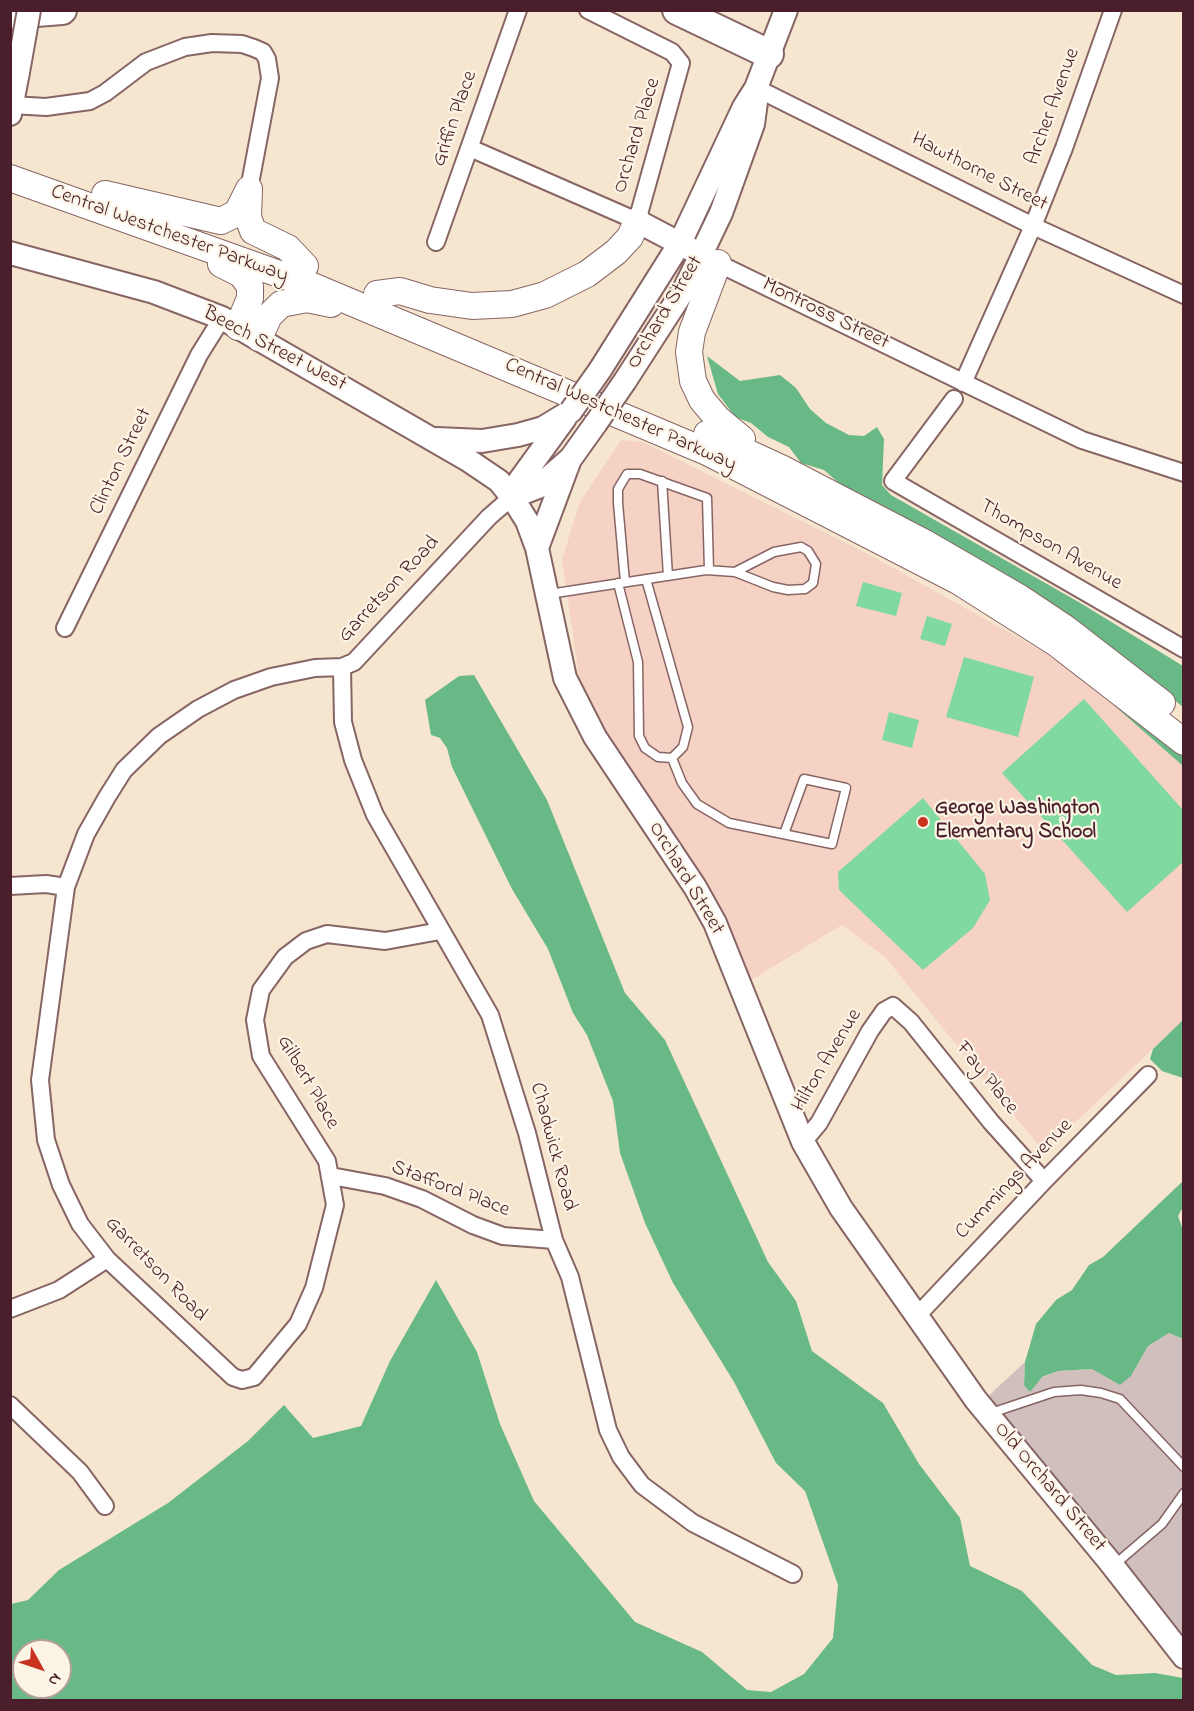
<!DOCTYPE html>
<style>
body{margin:0}
#map{position:relative;width:1194px;height:1711px;overflow:hidden;background:#f7e6cf;font-family:"Indie Flower",sans-serif}
canvas{display:block}
.frame{position:absolute;inset:0;border:12px solid #4a1f2b;pointer-events:none}
.north{position:absolute;left:12px;top:1639px;width:60px;height:60px;box-sizing:border-box;background:#fcf5e5;border:2px solid #b59f9b;border-radius:50%;rotate:130deg;font-size:16px;font-weight:700;line-height:24px;text-align:center;color:#4a1f2b}
.north::after{content:'';display:block;margin:auto;width:21px;height:27px;background:#c8321e;clip-path:polygon(50% 0,100% 100%,50% 72%,0 100%)}
</style>
<div id="map">
<canvas width="1194" height="1711"></canvas>
<div class="frame"></div>
<div class="north">N</div>
</div>
<script>
const ctx = document.querySelector('canvas').getContext('2d');
ctx.lineJoin = 'round';
function fill(path, color) {
  ctx.fillStyle = color;
  ctx.fill(path, 'evenodd');
}
function shape(rows) {
  const path = new Path2D();
  for (const r of rows) {
    path.moveTo(r[0], r[1]);
    for (let i = 2; i < r.length; i += 2) path.lineTo(r[i], r[i + 1]);
  }
  return path;
}
function trace(path, color, width, dash) {
  ctx.strokeStyle = color;
  ctx.lineWidth = width;
  ctx.lineCap = dash ? 'butt' : 'round';
  ctx.setLineDash(dash || []);
  ctx.stroke(path);
}
function write(font, color, halo, rows, align = 'center') {
  ctx.font = font + ' "Indie Flower",sans-serif';
  ctx.lineWidth = 4.5;
  ctx.setLineDash([]);
  ctx.textBaseline = 'middle';
  ctx.strokeStyle = halo;
  ctx.fillStyle = color;
  for (const [text, x, y, turn = 0] of rows) {
    ctx.save();
    ctx.translate(x, y);
    ctx.rotate((+turn || 0) * Math.PI / 180);
    ctx.textAlign = isNaN(turn) ? turn : align;
    if (halo) ctx.strokeText(text, 0, 0);
    ctx.fillText(text, 0, 0);
    ctx.restore();
  }
}
fill(shape([
 [621,440,643,442,868,554,1044,652,1100,693,1183,766,1183,1020,1044,1152,885,957,842,925,751,980,701,878,602,731,579,676,562,559,580,502]
]), '#f6d2c4');
fill(shape([
 [1169,1333,1183,1339,1183,1648,984,1400,1025,1362,1024,1385,1058,1371,1092,1369,1131,1376,1148,1346]
]), '#d1bfbe');
fill(shape([
 [863,582,902,593,896,616,856,606],
 [927,616,952,624,945,646,920,639],
 [964,657,1034,677,1018,737,946,717],
 [1084,699,1183,810,1183,862,1127,912,1002,773],
 [889,712,919,720,912,748,882,740],
 [923,798,985,874,990,900,973,928,923,970,839,890,838,872]
]), '#80d99f');
fill(shape([
 [707,356,740,381,780,375,796,388,810,409,826,423,849,435,864,436,877,427,884,439,882,485,891,495,1082,604,1183,666,1183,707,1071,619,857,499,824,470,801,463,789,447,768,437,751,423,735,417,718,394],
 [474,675,547,800,625,993,665,1040,768,1262,796,1301,812,1351,883,1403,919,1464,960,1518,970,1566,1022,1591,1092,1665,1116,1675,1155,1673,1183,1678,1183,1700,11,1700,11,1604,28,1600,59,1570,168,1503,248,1441,284,1405,313,1438,361,1426,390,1361,436,1280,477,1352,500,1424,534,1501,635,1622,702,1652,747,1690,771,1692,804,1674,833,1638,838,1585,805,1491,776,1463,734,1382,673,1283,645,1223,620,1153,613,1101,587,1035,573,1013,548,949,512,889,452,767,447,748,440,738,431,735,425,700,459,676],
 [24,1651,60,1651,60,1687,24,1687],
 [1100,693,1183,752,1183,766],
 [1183,1020,1183,1078,1162,1071,1150,1059,1153,1049],
 [1183,1181,1183,1207,1178,1216,1184,1233,1183,1339,1169,1333,1148,1346,1131,1376,1120,1385,1092,1369,1058,1371,1042,1377,1030,1392,1024,1385,1025,1362,1036,1324,1056,1300,1072,1290,1089,1265,1103,1257]
]), '#68b986');
const lane = shape([
 [662,481,668,576],
 [801,547,808,551,816,564,813,583,805,589,788,590,773,587,735,572,774,552,801,547],
 [625,582,618,503,618,489,627,474,640,474,707,498,709,570],
 [618,583,638,662,639,736,645,748,658,757,672,758,683,747,688,727,646,579],
 [549,594,706,570,735,572],
 [672,758,682,783,697,804,729,823,832,844,846,788,804,779,784,834],
 [991,1413,1054,1392,1081,1390,1101,1393,1120,1399,1184,1467],
 [1113,1566,1162,1524,1184,1493]
]);
const street = shape([
 [756,88,1033,226,1184,295],
 [12,105,46,107,90,101,105,93,146,62,185,47,212,43,242,44,254,48,263,52,267,59,270,78,249,189],
 [470,148,637,221,681,63,672,52,588,10],
 [436,242,518,10],
 [709,259,1082,440,1184,473],
 [963,383,1033,226,1064,148,1113,10],
 [954,399,893,481,1184,649],
 [65,628,199,355,222,318],
 [342,667,343,722,353,760,375,815,490,1015,527,1133,554,1240,570,1277,608,1430,621,1457,642,1485,693,1523,793,1574],
 [10,886,46,884,66,887],
 [440,931,385,941,327,934,306,941,285,957,261,990,255,1020,261,1056,327,1161,335,1205,314,1288,298,1324,254,1377,242,1380,233,1377,107,1259,80,1224,61,1185,46,1140,40,1080,66,887,86,834,107,797,124,770,159,736,198,709,234,690,271,677,315,668,342,667,354,662,489,517,512,497],
 [803,1142,819,1123,870,1031,884,1011,893,1006,911,1022,991,1122,1044,1181],
 [331,1176,385,1186,422,1199,473,1225,503,1236,554,1240],
 [10,1309,59,1290,107,1259],
 [916,1317,1044,1181,1148,1075],
 [10,1405,80,1472,105,1506]
]);
const secondary = shape([
 [10,114,18,72],
 [637,221,692,250],
 [10,253,154,292,222,318,468,460,499,481,512,497,527,521,537,548,565,678,595,737,695,887,715,923,803,1142,841,1208,976,1400,1109,1561,1184,1657],
 [600,370,680,243,744,107,756,88,786,10],
 [625,381,685,288,721,213,753,124,756,102],
 [437,439,482,441,518,435,543,428,571,411],
 [512,497,538,487,571,458,596,423],
 [512,497,520,480,565,418],
 [537,548,569,462]
]);
const primary = shape([
 [10,178,310,285,707,452,958,581,1056,643,1184,742],
 [249,190,248,217,253,231,288,248,305,266],
 [105,194,221,221,237,213,249,189],
 [718,263,692,332,689,352,693,381,702,400,718,419,742,439],
 [221,264,241,274,250,286,250,298,238,327],
 [377,294,400,291,430,300,472,306,512,304,545,295,587,274,616,252,630,237,637,221],
 [259,338,269,316,281,304,307,299,331,304],
 [707,434,781,468,925,543,1020,598,1065,628,1162,703]
]);
const highway = shape([
 [677,10,769,54],
 [10,14,62,10]
]);
trace(lane, '#876564', 11);
trace(street, '#876564', 20);
trace(secondary, '#876564', 26);
trace(primary, '#876564', 28);
trace(highway, '#876564', 32);
trace(lane, '#fff', 8);
trace(street, '#fff', 16);
trace(secondary, '#fff', 22);
trace(primary, '#fff', 26);
trace(highway, '#fff', 28);
const secondaryBridge = shape([
 [18,72,29,10],
 [571,411,600,370],
 [596,423,625,381]
]);
trace(secondaryBridge, '#876564', 26, []);
trace(secondaryBridge, '#fff', 22);
for (const [x, y, r, color] of [
 [923,822,6,"#c8321e"]
]) {
  const dot = new Path2D();
  dot.arc(x, y, r, 0, 2 * Math.PI);
  ctx.fillStyle = color;
  ctx.fill(dot);
  trace(dot, '#fcf5e5', 2);
}
write('21px', '#4a1f2b', '#fcf5e5', [
 ["Archer Avenue",1054,107,-70],
 ["Griffin Place",456,119,-71],
 ["Orchard Place",638,136,-73],
 ["Hawthorne Street",979,173,27],
 ["Central Westchester Parkway",169,235,20],
 ["Orchard Street",666,313,-59],
 ["Montross Street",825,315,26],
 ["Beech Street West",274,350,28],
 ["Central Westchester Parkway",620,416,24],
 ["Clinton Street",122,462,-64],
 ["Thompson Avenue",1050,546,30],
 ["Garretson Road",390,590,-47],
 ["Orchard Street",685,879,59],
 ["Hilton Avenue",828,1061,-59],
 ["Fay Place",986,1079,51],
 ["Gilbert Place",307,1083,60],
 ["Chadwick Road",552,1147,75],
 ["Cummings Avenue",1015,1180,-46],
 ["Stafford Place",450,1190,21],
 ["Garretson Road",155,1270,46],
 ["Old Orchard Street",1049,1488,50]
]);
write('bold 21px', '#4a1f2b', '#fcf5e5', [
 ["George Washington",935,810],
 ["Elementary School",935,834]
], 'left');
</script>
